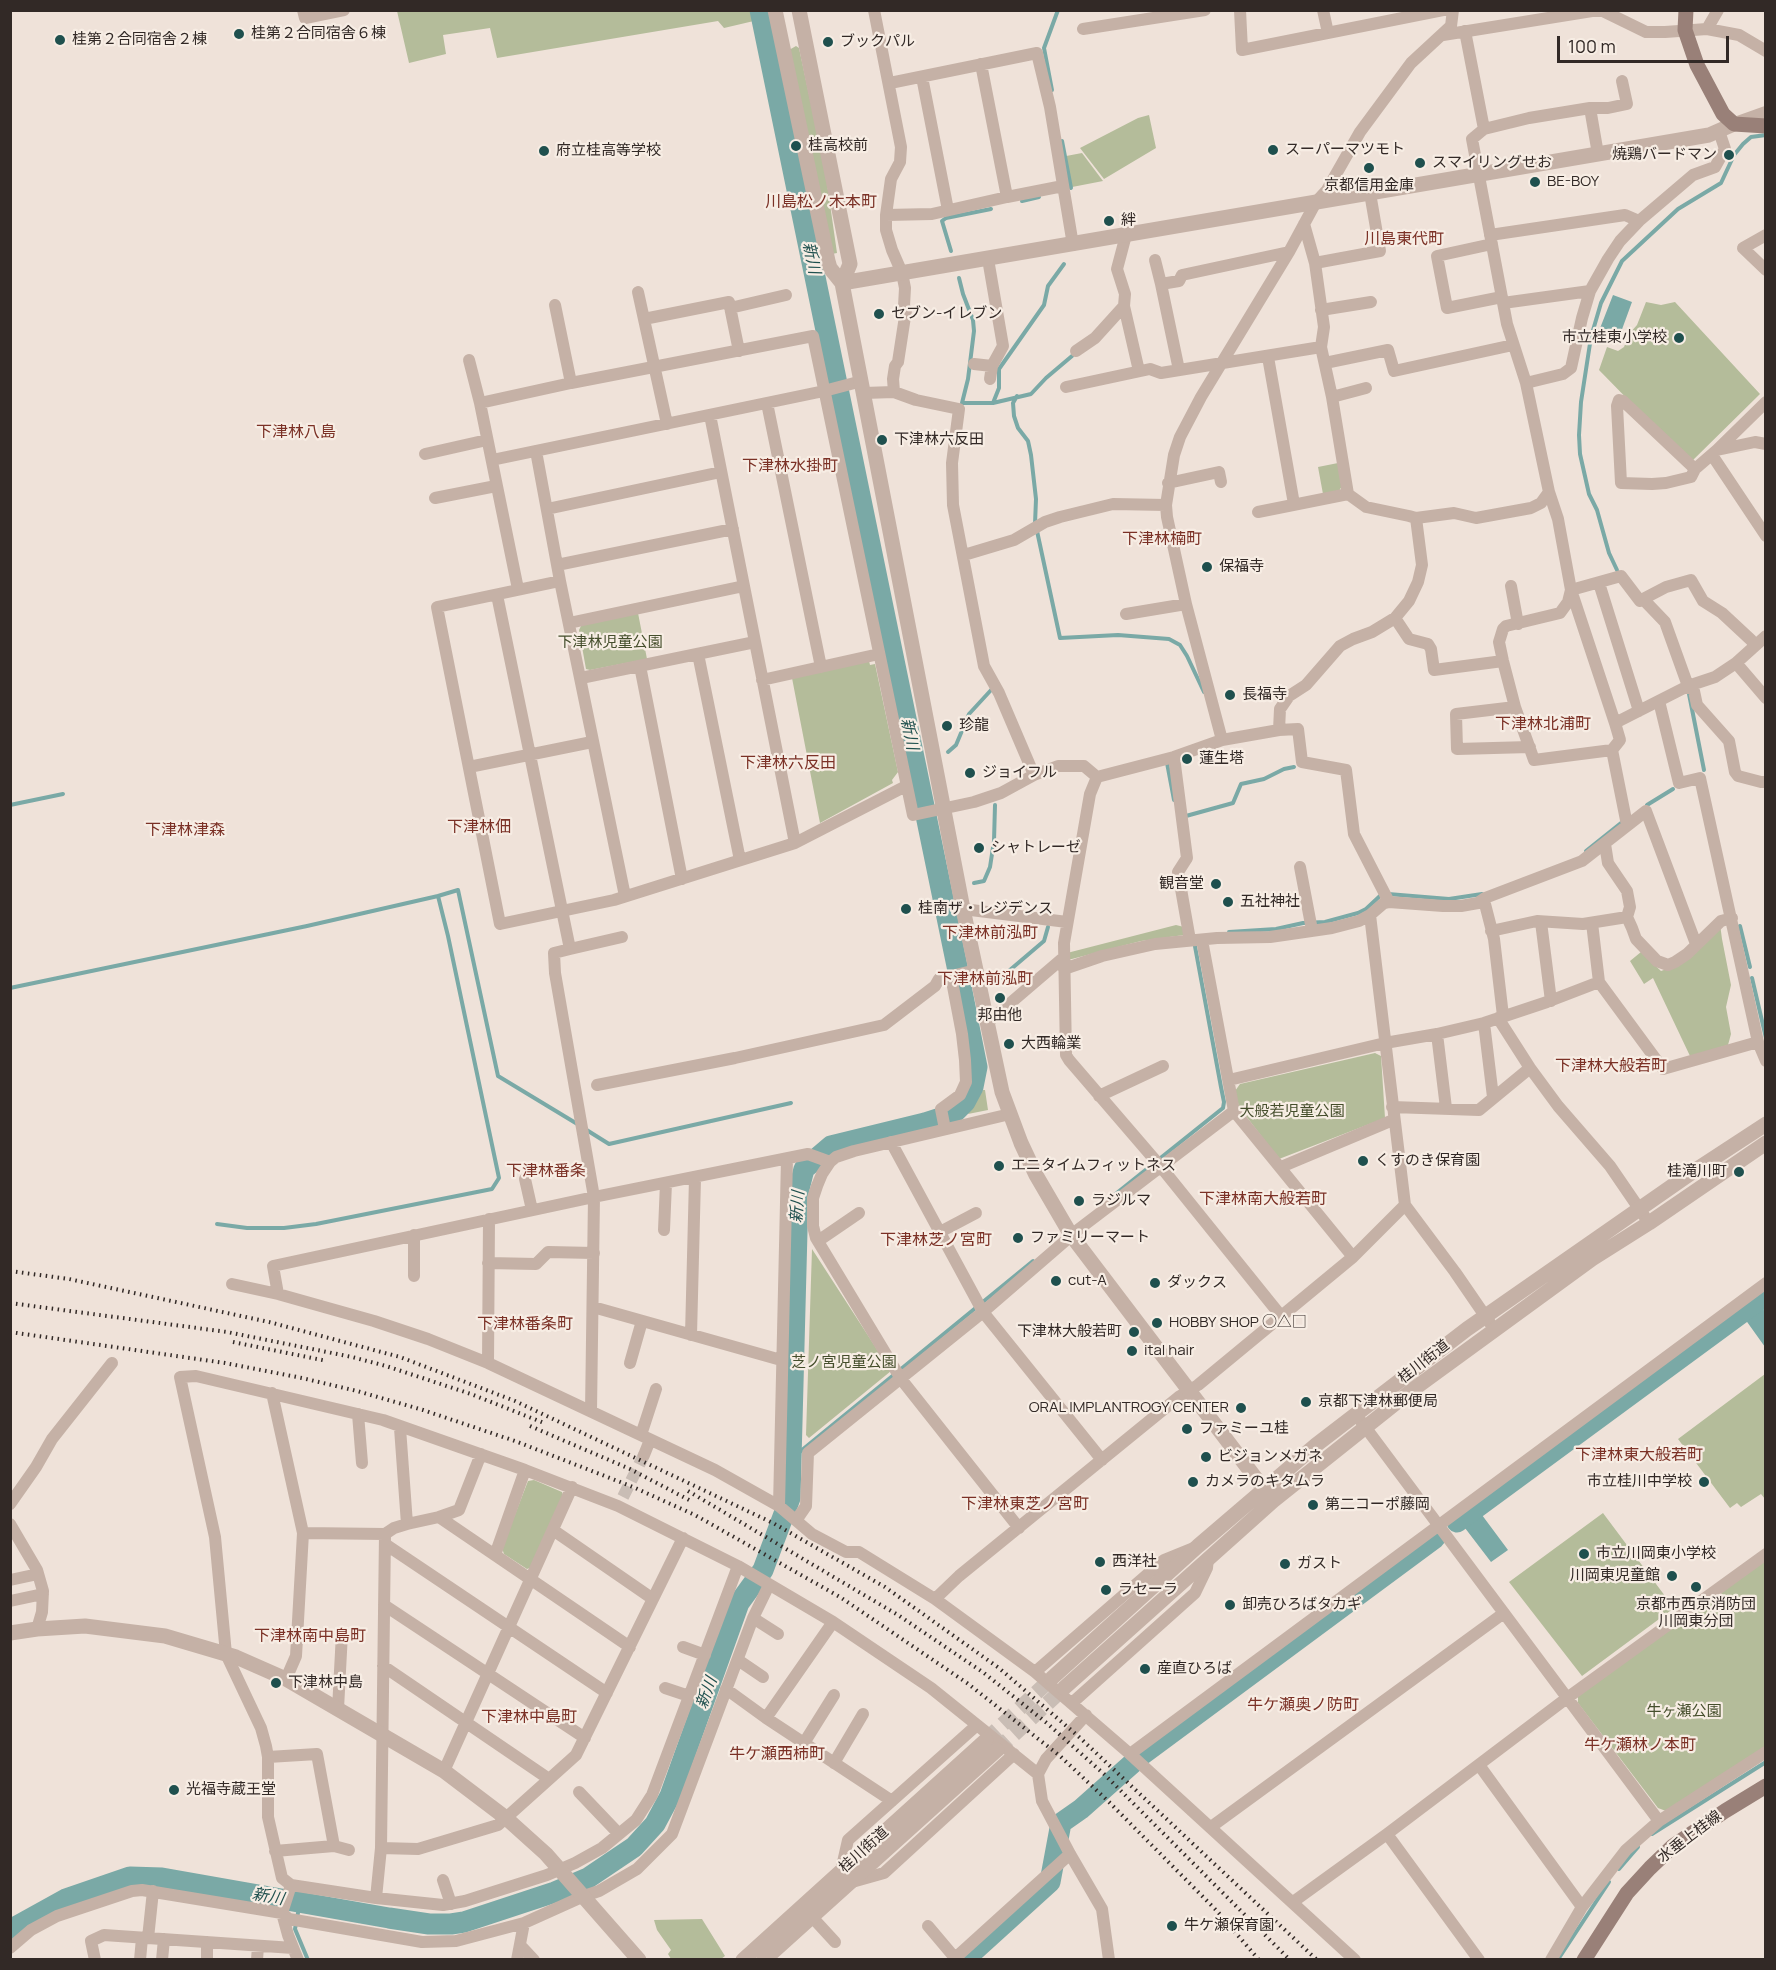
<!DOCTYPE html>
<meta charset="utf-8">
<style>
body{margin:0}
#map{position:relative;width:1776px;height:1970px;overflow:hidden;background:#efe2d9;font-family:Manrope,sans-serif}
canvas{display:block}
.frame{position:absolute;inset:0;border:12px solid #322926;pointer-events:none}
.scale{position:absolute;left:1557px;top:36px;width:172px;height:27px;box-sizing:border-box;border:3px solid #322926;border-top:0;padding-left:8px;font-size:18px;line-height:21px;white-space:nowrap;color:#322926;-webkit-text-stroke:4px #f7ede4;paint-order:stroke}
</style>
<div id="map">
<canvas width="1776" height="1970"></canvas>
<div class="frame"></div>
<div class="scale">100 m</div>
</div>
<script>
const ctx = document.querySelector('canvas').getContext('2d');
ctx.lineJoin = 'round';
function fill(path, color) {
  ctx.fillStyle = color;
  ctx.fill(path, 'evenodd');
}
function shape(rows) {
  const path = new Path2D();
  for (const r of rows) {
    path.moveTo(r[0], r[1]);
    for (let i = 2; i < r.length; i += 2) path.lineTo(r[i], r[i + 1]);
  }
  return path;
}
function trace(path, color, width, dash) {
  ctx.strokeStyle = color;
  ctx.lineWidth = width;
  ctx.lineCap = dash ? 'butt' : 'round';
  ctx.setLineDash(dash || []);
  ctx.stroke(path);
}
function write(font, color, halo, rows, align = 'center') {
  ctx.font = font + ' Manrope,"Noto Sans JP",sans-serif';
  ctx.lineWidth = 4.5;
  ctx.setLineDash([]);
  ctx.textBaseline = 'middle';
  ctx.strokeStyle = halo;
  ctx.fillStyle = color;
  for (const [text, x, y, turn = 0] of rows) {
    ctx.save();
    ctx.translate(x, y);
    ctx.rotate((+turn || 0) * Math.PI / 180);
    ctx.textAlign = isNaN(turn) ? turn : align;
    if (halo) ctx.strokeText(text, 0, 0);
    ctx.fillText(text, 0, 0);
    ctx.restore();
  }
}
fill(shape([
 [756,11,758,20,724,28,718,21,497,58,490,28,443,35,446,54,409,63,397,11],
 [796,46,799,48,825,169,837,253,832,254,789,50],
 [1149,115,1156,148,1104,179,1080,148,1138,118],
 [1082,153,1103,181,1067,188,1061,157],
 [1646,302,1661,305,1675,302,1760,394,1690,463,1599,370,1607,347,1618,351,1624,347,1629,334,1637,325],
 [1338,463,1342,486,1339,491,1323,494,1318,467],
 [638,613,647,659,590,670,586,669,579,630,582,624],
 [869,661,870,665,875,664,898,772,892,780,893,783,820,823,792,678],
 [1720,924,1722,939,1731,985,1726,1007,1731,1034,1728,1045,1690,1056,1653,978,1644,984,1630,961,1641,952,1661,971,1680,964],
 [1176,925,1184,927,1184,935,1141,941,1068,960,1067,953],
 [1375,1053,1381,1056,1385,1118,1279,1159,1239,1107,1235,1091,1240,1084],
 [983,1090,985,1090,988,1110,968,1114],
 [812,1249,891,1371,809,1438,806,1435],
 [1765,1374,1765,1499,1761,1494,1741,1507,1737,1503,1730,1508,1678,1439],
 [534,1480,562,1492,564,1498,532,1567,527,1569,504,1554,502,1548,528,1481],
 [1603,1513,1674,1608,1582,1676,1509,1582],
 [1765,1559,1765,1751,1666,1811,1658,1808,1578,1703,1578,1695],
 [702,1919,725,1956,721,1959,671,1959,668,1954,671,1950,657,1930,654,1920]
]), '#b4bc9a');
fill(shape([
 [1613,295,1632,302,1617,343,1597,336],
 [1762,1307,1765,1312,1765,1347,1745,1319],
 [1482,1515,1508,1550,1491,1562,1465,1528]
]), '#7aa9a6');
trace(shape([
 [1052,90,1044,48,1058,10],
 [1062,141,1071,188],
 [1022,201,1039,197],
 [951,251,942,221,946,218,991,209],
 [959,278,963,294,973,320,974,331,968,379,962,403],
 [1017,396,1013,403,1014,416,1018,428,1028,441,1031,455,1036,499,1035,524],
 [962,403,993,403,999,388,999,369,1044,305,1048,286,1064,264],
 [993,403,1031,394,1046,378,1072,356],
 [1037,531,1060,638,1118,635,1169,639,1180,645,1187,656,1204,692],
 [1617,570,1609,553,1597,510,1589,494,1580,454,1579,435,1581,402,1591,337,1601,303,1622,261,1678,209,1721,183,1734,155,1743,144,1751,137,1766,135],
 [1689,694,1704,770],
 [948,752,956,745,969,714,992,689],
 [1167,763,1174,800],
 [10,805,63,794],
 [1647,805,1673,789],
 [1186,816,1233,803,1241,784,1264,779,1284,769,1294,767],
 [1586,851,1621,823],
 [974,883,984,881,990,867,994,841,995,805],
 [1388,894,1449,899,1482,894],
 [438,896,458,890,498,1076,579,1125],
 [1740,926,1750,967],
 [1229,932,1276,929,1303,923,1325,922,1358,913,1366,909,1381,895],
 [1752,978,1766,1038],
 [997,981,1044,941,1048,927],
 [10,988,307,926,438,896,448,936,499,1178,492,1189,316,1224,284,1228,247,1228,217,1224],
 [585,1129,609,1144,791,1103],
 [1113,1196,1223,1108,1224,1102,1221,1087,1194,941],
 [791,1459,1033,1261],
 [1652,1834,1766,1762],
 [1619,1869,1638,1847],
 [300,1902,295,1929,308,1960],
 [1559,1958,1609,1882]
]), '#7aa9a6', 4);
trace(shape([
 [1457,1522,1766,1295],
 [10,1930,66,1899,130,1877,162,1878,389,1918,429,1924,451,1924,464,1922,555,1892,588,1878,634,1847,655,1824,670,1796,739,1603,763,1570,790,1498,798,1193,804,1169,831,1146,925,1123,953,1114,965,1102,973,1087,977,1067,957,966,760,10],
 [964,1960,1050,1882,1061,1823,1081,1809,1143,1754,1435,1538]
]), '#7aa9a6', 21);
trace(shape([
 [623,1497,644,1455]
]), '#c9bdb5', 12, [12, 6]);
trace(shape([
 [986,1740,1052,1678],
 [997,1750,1064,1688]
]), '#c9bdb5', 15, [15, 8]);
trace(shape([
 [303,10,305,18,344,10],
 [874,10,901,147,900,162,891,179,886,215,886,230,892,250,902,273,905,288,904,306,906,310,898,362,895,366,893,379,894,392],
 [1240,10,1242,50,1443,10],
 [1323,10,1328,33],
 [1083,29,1205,10],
 [1707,29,1718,10],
 [1465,31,1484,129],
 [1443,35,1592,11,1603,11,1646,32,1665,32,1707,29,1739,35,1766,51],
 [981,64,1007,197],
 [922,77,948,210],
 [890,83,1037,53,1050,107,1073,245],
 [1590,108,1608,108,1627,104,1622,81],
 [1738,122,1766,112],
 [1598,154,1590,108,1529,118,1484,129,1472,139,1507,324,1526,383,1549,492,1558,519,1571,590,1568,602,1560,613,1506,626,1503,629,1499,642,1503,661,1515,707,1534,760,1612,750],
 [886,215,932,214,1007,197,1063,186],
 [1304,224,1315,263,1324,327,1321,347,1332,397,1348,494,1366,507,1409,516,1416,518,1454,513,1476,518,1531,508,1541,503,1549,492],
 [1126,235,1117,269,1125,294,1124,306,1139,371],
 [1490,235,1625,215,1639,221],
 [1766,235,1743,248,1766,270],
 [1492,244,1437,256,1447,308,1502,297],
 [988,259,1003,346,992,366,990,379],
 [1155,260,1161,284],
 [1315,263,1380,251,1370,193],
 [638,292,667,424],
 [1503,303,1590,291],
 [555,305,571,383],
 [730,308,786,295],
 [1321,310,1371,302],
 [644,319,729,302,739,351],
 [1076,351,1095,338,1124,306],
 [1268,357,1294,504],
 [469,360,480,403,518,589],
 [1325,363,1388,350,1394,371,1513,345],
 [974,364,992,366],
 [1179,370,1161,284,1179,281,1182,275,1289,252],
 [1526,383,1563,374,1571,368,1582,318,1590,291,1608,259,1620,241,1639,221,1693,175,1715,167,1725,149,1719,131],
 [1066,387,1150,369,1161,373,1321,347],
 [864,393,894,392,916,400,959,409,952,463,953,505,984,666,999,693,1034,775],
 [1332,397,1366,388],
 [480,403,571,383,813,336,913,815,974,802,1001,793,1034,775,1058,766,1084,766,1097,777],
 [767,403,821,667],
 [710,415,795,843],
 [1717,450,1755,442,1766,444],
 [536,451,560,581,625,896],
 [425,454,487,440],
 [1712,455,1766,536],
 [492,460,824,391,862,381],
 [1695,469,1623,401,1619,400,1617,406,1621,483,1652,484,1666,483,1691,477,1695,469,1717,450,1766,402],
 [1168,483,1219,472,1221,482],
 [435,498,496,486],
 [547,509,721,472],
 [1258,512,1348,494],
 [964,555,1014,540,1045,522,1060,517,1113,504,1166,505],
 [557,565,733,529],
 [560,581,437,607,500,924,614,900,795,843,906,786],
 [1599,583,1639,711],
 [1511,586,1518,624],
 [497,595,570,949,554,953,555,973,594,1197,591,1411],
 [1126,614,1186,604],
 [1395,618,1409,639,1428,644,1431,649,1434,670,1503,661],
 [569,623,744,586],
 [1755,646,1751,640,1722,613,1703,601,1691,580,1666,587,1643,599,1665,622,1688,686,1694,691,1697,705,1729,741,1735,772,1738,776,1761,782,1766,782],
 [698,654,740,860],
 [1736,663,1766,698],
 [640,666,682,879],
 [581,678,755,642],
 [762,680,879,654],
 [1659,701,1679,783,1700,778,1758,1042,1766,1061],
 [1515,707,1456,714,1457,749,1530,747],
 [1615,723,1571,590,1621,576,1640,601,1643,599],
 [1279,730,1280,709,1289,696,1306,685,1340,646,1353,639,1372,632,1395,618,1409,601,1418,582,1422,565,1416,518],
 [1222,740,1186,604,1167,517,1166,505,1174,455,1180,437,1201,397,1289,252,1316,202,1327,190,1360,132,1411,63,1451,26,1453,10],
 [1174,757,1187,858,1178,872,1190,940],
 [469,767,592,742],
 [1097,777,1090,794,1064,943,1066,1055,1069,1060,1161,1167,1281,1316],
 [1097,777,1174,757,1222,740,1279,730,1298,729,1302,762,1346,770,1354,834,1389,902],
 [1627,825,1612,750,1620,740,1615,723,1688,686,1715,677,1736,663,1766,636],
 [1605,844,1608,863,1627,891,1630,907,1627,917,1632,928,1636,939,1657,961,1668,965,1675,962,1687,954,1721,921,1732,918],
 [1300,867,1312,930],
 [1482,901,1485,904,1494,939,1503,1016],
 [963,909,1067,922],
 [1541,922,1551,1001],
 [1592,923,1599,982,1663,1069,1758,1042],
 [1491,931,1537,921,1583,924,1627,917],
 [1202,940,1234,1111,1353,1257],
 [570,949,622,937],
 [1064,969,1102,956,1155,944,1217,938,1270,937,1332,928,1359,921,1370,915,1384,903,1389,902,1443,906,1461,906,1478,903,1485,898,1582,861,1646,811,1696,944],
 [1498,1018,1530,1068,1558,1106,1610,1166,1649,1223],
 [987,1023,1063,958],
 [1484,1023,1493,1097],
 [1437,1034,1446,1108],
 [1229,1080,1385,1043,1437,1034,1484,1023,1547,1002,1599,982],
 [597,1085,735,1058,884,1025,935,986,939,979,976,970],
 [1099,1096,1163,1066],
 [1392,1107,1479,1110,1530,1068],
 [1010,1114,854,1151,836,1157,830,1162,822,1174,817,1186,813,1198,813,1226,816,1238,901,1379,1019,1528],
 [945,1129,941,1109,960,1095,966,1082,965,1060,962,1034,951,976],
 [891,1142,983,1312,1102,1460],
 [1281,1167,1393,1120],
 [525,1179,532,1210],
 [1405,1205,1455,1272,1490,1323],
 [664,1230,666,1183],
 [940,1232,976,1213],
 [818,1241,859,1213],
 [488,1263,536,1264,548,1252,594,1253],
 [414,1276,414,1235],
 [232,1284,278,1294,374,1321,428,1339,488,1363,715,1470,779,1506,812,1534,846,1552,859,1552,935,1599,1035,1672,1130,1754,1355,1960],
 [278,1294,273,1266,594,1197,808,1154,830,1162],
 [593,1307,781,1360],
 [691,1335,695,1178],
 [488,1363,489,1219],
 [630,1363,642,1321],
 [272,1393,303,1533,296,1656,286,1679],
 [358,1414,362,1463],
 [1360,1420,1659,1821],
 [400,1428,407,1524],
 [641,1435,656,1389],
 [644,1455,650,1440],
 [10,1504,36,1467,52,1439,112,1363],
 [779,1506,787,1159],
 [439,1517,630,1647],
 [797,1519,806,1506,808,1453,983,1312,1079,1229,1234,1111],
 [10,1524,37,1570,43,1591,42,1612,37,1629],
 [553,1530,653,1599],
 [303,1533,385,1534,394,1528,407,1524,439,1517,459,1510,481,1454],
 [385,1544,607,1693],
 [495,1555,525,1470],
 [738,1566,652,1795,636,1820,602,1848,575,1863,547,1875,465,1901,443,1905,376,1898,291,1885,282,1878,268,1817,268,1757,266,1746,261,1728,226,1654,215,1537,180,1377,196,1376,383,1420,525,1470,618,1506,738,1566,833,1622,931,1688,1038,1774],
 [10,1580,38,1574],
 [935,1599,959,1576,1180,1396,1198,1385,1353,1257,1405,1205,1370,915],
 [10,1601,43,1594],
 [384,1605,585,1738],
 [753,1618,778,1634],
 [683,1647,705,1655],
 [738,1660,763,1677],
 [383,1666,549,1779],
 [1035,1672,1164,1560,1196,1547],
 [665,1688,689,1696],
 [726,1689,766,1718,892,1801],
 [1072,1703,1195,1593,1207,1568,1208,1558],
 [338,1709,342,1633],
 [1086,1715,1046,1759,1038,1774,1042,1801,1070,1854,1102,1909,1109,1960],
 [766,1718,833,1622],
 [804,1743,834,1695],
 [1130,1754,1766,1283],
 [268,1757,317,1754,334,1846,275,1851],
 [834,1763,863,1714],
 [1479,1765,1582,1907],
 [444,1771,572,1487],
 [579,1792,619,1834],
 [1211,1827,1504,1613],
 [1387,1834,1479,1960],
 [334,1846,349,1850],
 [381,1848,418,1849,498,1825,576,1755,683,1538],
 [841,1871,848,1840,977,1725],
 [443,1880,451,1904],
 [852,1882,884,1873,1014,1754],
 [291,1885,282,1913,288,1935,298,1960],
 [376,1898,381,1848,385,1534],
 [1293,1902,1387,1834,1567,1698,1766,1554],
 [812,1917,835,1942],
 [928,1926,955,1958],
 [148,1938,153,1891],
 [520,1945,534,1960],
 [10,1948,31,1930,57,1916,132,1891,142,1890,282,1913,289,1919,422,1942,456,1941,524,1923,584,1896,599,1891,637,1869,672,1834,753,1618,769,1585],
 [95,1960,91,1941,104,1935,293,1948],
 [140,1960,142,1938],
 [162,1960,164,1939],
 [207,1960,207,1942],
 [257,1960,258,1946],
 [517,1960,524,1923],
 [953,1960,1070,1854],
 [1551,1960,1582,1907,1626,1850,1659,1821,1766,1752]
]), '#c5b1a6', 12);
trace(shape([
 [775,10,828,261,830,268,842,283,963,909,1002,1092,1021,1143,1036,1175,1071,1235,1273,1501],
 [799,10,850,264,842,283],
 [842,283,1709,135,1734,124],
 [10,1633,37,1629,85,1626,165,1636,236,1657,286,1679,444,1771,506,1818,546,1854,639,1960],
 [1052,1678,1198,1546,1316,1445,1467,1329,1691,1173,1766,1124],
 [1064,1688,1273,1501,1411,1391,1592,1259,1649,1223,1766,1143],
 [743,1960,986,1740],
 [764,1960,997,1750]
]), '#c5b1a6', 15);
trace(shape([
 [1686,10,1685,30,1697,65,1723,114,1734,124,1766,126],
 [1584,1960,1627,1893,1650,1868,1673,1846,1725,1811,1766,1786]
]), '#998078', 15);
trace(shape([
 [10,1271,69,1279,269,1322,400,1357,515,1401,773,1523,885,1587,999,1668,1078,1736,1317,1960],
 [10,1303,227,1332,352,1357,386,1366,471,1394,544,1423],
 [10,1332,225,1363,302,1378,357,1391,423,1410,515,1441,633,1487,695,1515,840,1597,967,1683,1060,1756,1109,1802,1217,1911,1259,1960],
 [233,1342,327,1361],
 [530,1426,630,1469,693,1502],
 [688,1491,898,1615,984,1673,1048,1724,1104,1774,1290,1960]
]), '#322926', 4, [1.5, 4.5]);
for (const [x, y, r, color] of [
 [239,34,6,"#1f504e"],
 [60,40,6,"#1f504e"],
 [828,42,6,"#1f504e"],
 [796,146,6,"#1f504e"],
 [1273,150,6,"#1f504e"],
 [544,151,6,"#1f504e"],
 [1729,155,6,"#1f504e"],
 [1420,163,6,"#1f504e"],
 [1369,168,6,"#1f504e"],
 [1535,182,6,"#1f504e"],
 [1109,221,6,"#1f504e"],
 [879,314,6,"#1f504e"],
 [1679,338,6,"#1f504e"],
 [882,440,6,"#1f504e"],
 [1207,567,6,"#1f504e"],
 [1230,695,6,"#1f504e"],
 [947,726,6,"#1f504e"],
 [1187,759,6,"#1f504e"],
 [970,773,6,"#1f504e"],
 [979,848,6,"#1f504e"],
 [1216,884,6,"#1f504e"],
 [1228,902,6,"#1f504e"],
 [906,909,6,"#1f504e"],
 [1000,998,6,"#1f504e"],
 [1009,1044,6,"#1f504e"],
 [1363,1161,6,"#1f504e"],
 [999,1166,6,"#1f504e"],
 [1739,1172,6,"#1f504e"],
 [1079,1201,6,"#1f504e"],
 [1018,1238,6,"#1f504e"],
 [1056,1281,6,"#1f504e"],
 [1155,1283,6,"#1f504e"],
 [1157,1323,6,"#1f504e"],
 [1134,1332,6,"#1f504e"],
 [1132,1351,6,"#1f504e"],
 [1306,1402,6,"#1f504e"],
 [1241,1408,6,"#1f504e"],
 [1187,1429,6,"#1f504e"],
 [1206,1457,6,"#1f504e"],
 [1193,1482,6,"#1f504e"],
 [1704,1482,6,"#1f504e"],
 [1313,1505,6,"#1f504e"],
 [1584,1554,6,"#1f504e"],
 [1100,1562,6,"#1f504e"],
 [1285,1564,6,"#1f504e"],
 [1672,1576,6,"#1f504e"],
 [1696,1587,6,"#1f504e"],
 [1106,1590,6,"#1f504e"],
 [1230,1605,6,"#1f504e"],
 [1145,1669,6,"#1f504e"],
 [276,1683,6,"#1f504e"],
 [174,1790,6,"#1f504e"],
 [1172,1926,6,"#1f504e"]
]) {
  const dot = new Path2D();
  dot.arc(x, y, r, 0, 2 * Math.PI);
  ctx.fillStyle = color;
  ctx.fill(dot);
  trace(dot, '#f7ede4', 2);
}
write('15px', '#322926', '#f7ede4', [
 ["桂第２合同宿舎６棟",251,34],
 ["桂第２合同宿舎２棟",72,40],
 ["ブックパル",840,42],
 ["桂高校前",808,146],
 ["スーパーマツモト",1285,150],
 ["府立桂高等学校",556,151],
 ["焼鶏バードマン",1717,155,"right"],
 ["スマイリングせお",1432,163],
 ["BE-BOY",1547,182],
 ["京都信用金庫",1369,186,"center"],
 ["絆",1121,221],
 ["セブン-イレブン",891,314],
 ["市立桂東小学校",1667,338,"right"],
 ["下津林六反田",894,440],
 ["保福寺",1219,567],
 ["長福寺",1242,695],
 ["珍龍",959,726],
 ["蓮生塔",1199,759],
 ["ジョイフル",982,773],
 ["シャトレーゼ",991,848],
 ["観音堂",1204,884,"right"],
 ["五社神社",1240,902],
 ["桂南ザ・レジデンス",918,909],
 ["邦由他",1000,1016,"center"],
 ["大西輪業",1021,1044],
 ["くすのき保育園",1375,1161],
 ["エニタイムフィットネス",1011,1166],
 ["桂滝川町",1727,1172,"right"],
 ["ラジルマ",1091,1201],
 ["ファミリーマート",1030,1238],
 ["cut-A",1068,1281],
 ["ダックス",1167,1283],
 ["HOBBY SHOP ○△□",1169,1323],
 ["下津林大般若町",1122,1332,"right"],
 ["ital hair",1144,1351],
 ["京都下津林郵便局",1318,1402],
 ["ORAL IMPLANTROGY CENTER",1229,1408,"right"],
 ["ファミーユ桂",1199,1429],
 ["ビジョンメガネ",1218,1457],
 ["カメラのキタムラ",1205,1482],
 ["市立桂川中学校",1692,1482,"right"],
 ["第二コーポ藤岡",1325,1505],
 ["市立川岡東小学校",1596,1554],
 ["西洋社",1112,1562],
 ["ガスト",1297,1564],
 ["川岡東児童館",1660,1576,"right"],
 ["ラセーラ",1118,1590],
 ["卸売ひろばタカギ",1242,1605],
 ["京都市西京消防団",1696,1605,"center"],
 ["川岡東分団",1696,1622,"center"],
 ["産直ひろば",1157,1669],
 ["下津林中島",288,1683],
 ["光福寺蔵王堂",186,1790],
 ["牛ケ瀬保育園",1184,1926]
], 'left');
write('15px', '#454e2c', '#f7ede4', [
 ["下津林児童公園",610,643],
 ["大般若児童公園",1292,1112],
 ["芝ノ宮児童公園",844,1363],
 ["牛ヶ瀬公園",1684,1712]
]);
write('15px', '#322926', '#f7ede4', [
 ["桂川街道",1424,1362,-38],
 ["水垂上桂線",1690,1837,-37],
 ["桂川街道",864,1850,-42]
]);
write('16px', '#7b3126', '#f7ede4', [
 ["川島松ノ木本町",821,203],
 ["川島東代町",1404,240],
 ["下津林八島",296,433],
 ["下津林水掛町",790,467],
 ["下津林楠町",1162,540],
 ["下津林北浦町",1543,725],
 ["下津林六反田",788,764],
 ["下津林佃",479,828],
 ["下津林津森",185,831],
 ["下津林前泓町",990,934],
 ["下津林前泓町",985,980],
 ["下津林大般若町",1611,1067],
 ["下津林番条",546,1172],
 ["下津林南大般若町",1263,1200],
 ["下津林芝ノ宮町",936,1241],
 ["下津林番条町",525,1325],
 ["下津林東大般若町",1639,1456],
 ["下津林東芝ノ宮町",1025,1505],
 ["下津林南中島町",310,1637],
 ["牛ケ瀬奥ノ防町",1303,1706],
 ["下津林中島町",529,1718],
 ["牛ケ瀬林ノ本町",1640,1746],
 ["牛ケ瀬西柿町",777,1755]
]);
write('italic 16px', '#1f504e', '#f7ede4', [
 ["新川",811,258,78],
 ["新川",909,734,78],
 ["新川",798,1207,-86],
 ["新川",707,1693,-70],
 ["新川",268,1897,10]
]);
</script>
